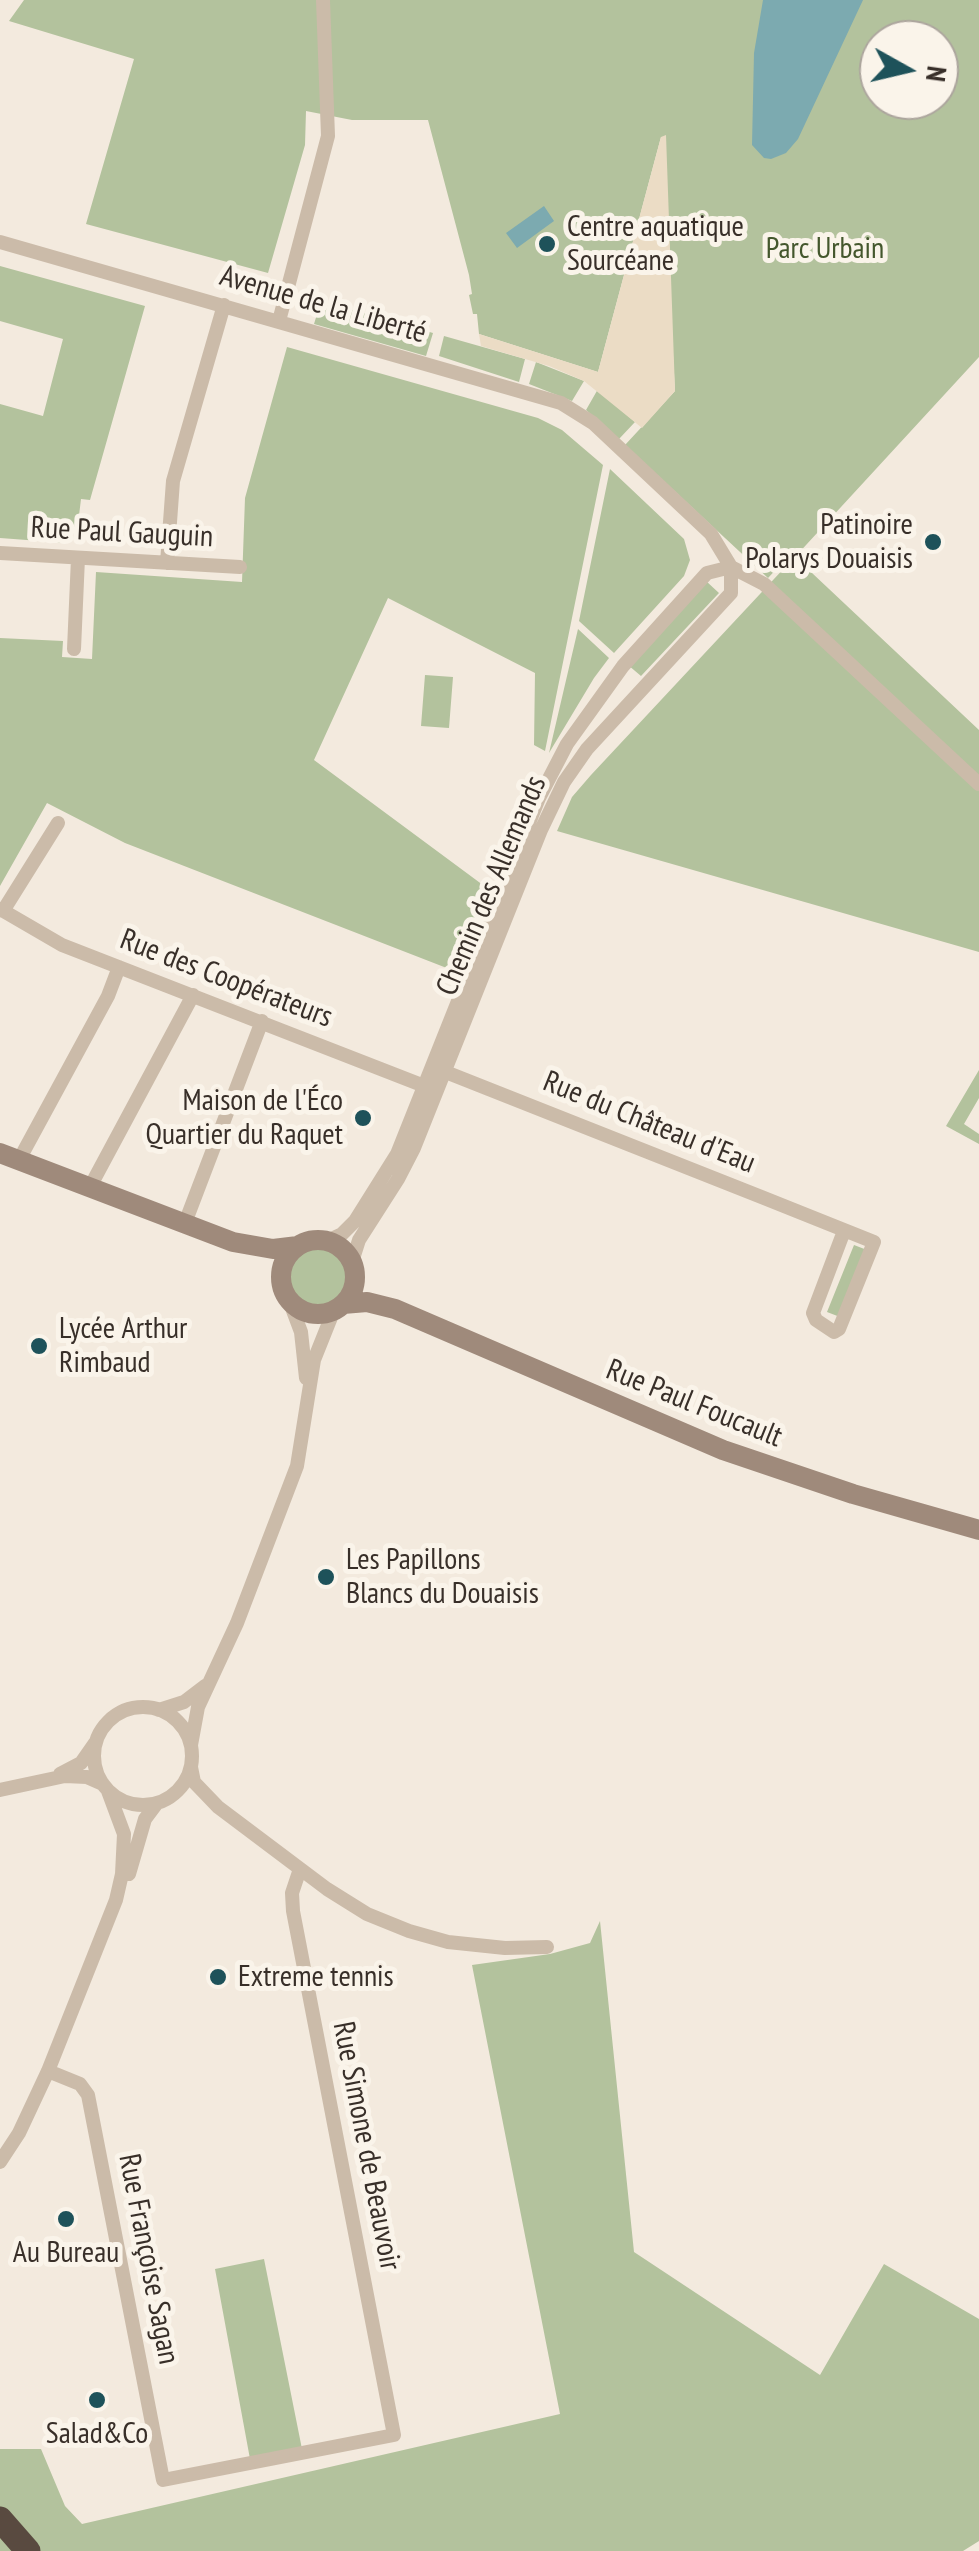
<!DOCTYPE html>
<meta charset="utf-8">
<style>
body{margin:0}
#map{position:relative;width:979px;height:2551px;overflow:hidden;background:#f3eade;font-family:"PT Sans Narrow",sans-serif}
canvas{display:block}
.north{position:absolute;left:859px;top:20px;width:100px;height:100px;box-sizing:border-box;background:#faf4ea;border:2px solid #aca59d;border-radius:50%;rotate:98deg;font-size:28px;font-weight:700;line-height:40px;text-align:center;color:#382f29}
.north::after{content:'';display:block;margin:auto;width:35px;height:45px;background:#1e525a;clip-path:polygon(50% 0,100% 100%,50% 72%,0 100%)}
</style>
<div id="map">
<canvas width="979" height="2551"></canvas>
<div class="north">N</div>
</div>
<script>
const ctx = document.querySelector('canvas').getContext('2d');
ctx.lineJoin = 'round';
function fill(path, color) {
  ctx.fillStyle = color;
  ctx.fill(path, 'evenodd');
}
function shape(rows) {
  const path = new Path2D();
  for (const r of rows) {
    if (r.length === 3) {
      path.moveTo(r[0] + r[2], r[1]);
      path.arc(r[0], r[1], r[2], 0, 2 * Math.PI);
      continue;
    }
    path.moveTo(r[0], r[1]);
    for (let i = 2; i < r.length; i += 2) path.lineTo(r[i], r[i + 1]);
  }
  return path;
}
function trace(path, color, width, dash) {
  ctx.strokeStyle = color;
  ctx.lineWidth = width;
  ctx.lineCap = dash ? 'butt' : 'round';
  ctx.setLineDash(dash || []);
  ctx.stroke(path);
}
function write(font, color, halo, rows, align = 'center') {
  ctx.font = font + ' "PT Sans Narrow",sans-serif';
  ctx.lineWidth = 10;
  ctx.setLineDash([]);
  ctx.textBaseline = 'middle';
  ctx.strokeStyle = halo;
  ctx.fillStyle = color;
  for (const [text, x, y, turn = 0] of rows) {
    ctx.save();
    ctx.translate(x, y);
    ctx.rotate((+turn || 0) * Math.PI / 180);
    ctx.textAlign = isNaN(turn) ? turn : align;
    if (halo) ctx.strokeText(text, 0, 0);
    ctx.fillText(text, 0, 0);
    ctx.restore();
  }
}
fill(shape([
 [24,0,979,0,979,357,795,557,979,730,979,952,557,831,572,797,591,775,788,564,784,561,768,578,625,445,675,391,661,137,598,372,479,334,477,314,473,314,469,295,472,294,469,275,428,120,352,120,306,111,305,145,268,273,86,224,134,59,9,21],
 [879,40,939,40,939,100,879,100],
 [0,266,145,306,90,500,81,499,77,532,70,532,67,543,0,538,0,404,43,416,63,339,0,321],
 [321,301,433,333,426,356,314,324],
 [444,336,525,359,519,382,439,356],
 [287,347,538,418,562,430,603,465,545,751,534,745,535,673,388,598,314,760,491,891,457,972,125,843,47,803,0,886,0,638,63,641,62,657,92,659,96,572,242,582,245,498],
 [536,362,584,381,572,401,529,384],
 [598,389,635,422,619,439,586,410],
 [610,469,684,539,690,560,684,576,614,653,579,621],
 [706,581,719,593,641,676,628,665],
 [578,629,609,658,594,678,549,753],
 [425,675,453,677,449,728,421,726],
 [979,1070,979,1098,964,1124,979,1134,979,1144,946,1126],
 [854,1245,867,1250,840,1317,827,1312],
 [318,1277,28],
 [600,1921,634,2252,820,2375,884,2264,979,2319,979,2541,963,2551,0,2551,0,2449,41,2449,65,2506,82,2524,560,2414,472,1965,550,1954,590,1943],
 [264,2259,302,2449,250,2459,215,2269]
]), '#b3c29d');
fill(shape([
 [666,135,675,391,642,428,584,381,549,366,481,346,479,334,598,372,661,137]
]), '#ebdcc5');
fill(shape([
 [763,0,863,0,798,139,786,153,771,159,764,158,752,145,754,53],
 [544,206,554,221,517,248,506,233]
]), '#7caab0');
trace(shape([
 [0,242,561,403,593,423,711,534,731,567,731,593,587,749,564,782,541,830,414,1148,398,1179,359,1240,352,1262],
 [279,321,328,136,323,0],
 [0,553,240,567],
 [167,563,173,481,224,305],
 [731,567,764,584,979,784],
 [74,649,78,558],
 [0,909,62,945,432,1089],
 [3,911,58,823],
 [438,1069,764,1198,874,1242,839,1329,834,1332,816,1320,813,1313,844,1231],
 [19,1160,108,996,119,967],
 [90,1187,193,995],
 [185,1223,262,1021],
 [327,1241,342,1234,355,1221,397,1154,539,798,567,744,623,666,707,573,731,567],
 [289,1300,301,1332,306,1378],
 [143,1756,49],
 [159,1710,184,1702,205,1686],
 [191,1745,198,1707,237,1623,297,1466,314,1360,334,1310],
 [191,1767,194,1782,218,1807,327,1889,367,1914,409,1931,448,1942,505,1948,547,1947],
 [60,1774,81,1763,95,1743],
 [0,1790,65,1776,87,1777,103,1784],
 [129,1874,145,1819,157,1803],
 [48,2071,80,2084,88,2095,163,2480,394,2435,293,1911,292,1893,300,1869],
 [0,2162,19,2133,48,2071,116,1900,122,1874,124,1834,108,1791]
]), '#cbbba9', 14);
trace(shape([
 [0,1153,233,1242,273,1249,298,1246],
 [318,1277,37],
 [343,1304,367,1302,395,1309,723,1450,853,1494,979,1530]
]), '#9f8a7b', 20);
trace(shape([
 [0,2519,28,2551]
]), '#594a40', 25);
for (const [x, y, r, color] of [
 [547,244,10,"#1e525a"],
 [933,542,10,"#1e525a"],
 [363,1118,10,"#1e525a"],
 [39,1346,10,"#1e525a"],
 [326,1577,10,"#1e525a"],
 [218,1977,10,"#1e525a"],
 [66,2219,10,"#1e525a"],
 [97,2400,10,"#1e525a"]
]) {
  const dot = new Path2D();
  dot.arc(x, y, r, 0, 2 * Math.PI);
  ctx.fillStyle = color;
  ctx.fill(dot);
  trace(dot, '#faf4ea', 4);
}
write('30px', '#382f29', '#faf4ea', [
 ["Centre aquatique",567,227],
 ["Sourcéane",567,261],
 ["Patinoire",913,525,"right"],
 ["Polarys Douaisis",913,559,"right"],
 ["Maison de l'Éco",343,1101,"right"],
 ["Quartier du Raquet",343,1135,"right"],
 ["Lycée Arthur",59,1329],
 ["Rimbaud",59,1363],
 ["Les Papillons",346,1560],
 ["Blancs du Douaisis",346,1594],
 ["Extreme tennis",238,1977],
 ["Au Bureau",66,2253,"center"],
 ["Salad&Co",97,2434,"center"]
], 'left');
write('30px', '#44572d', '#faf4ea', [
 ["Parc Urbain",825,249]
]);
write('30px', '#382f29', '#faf4ea', [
 ["Avenue de la Liberté",323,305,16],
 ["Rue Paul Gauguin",122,533,3],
 ["Chemin des Allemands",492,886,-67],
 ["Rue des Coopérateurs",226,979,21],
 ["Rue du Château d'Eau",649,1123,22],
 ["Rue Paul Foucault",694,1404,22],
 ["Rue Simone de Beauvoir",366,2146,79],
 ["Rue Françoise Sagan",148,2259,79]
]);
</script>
